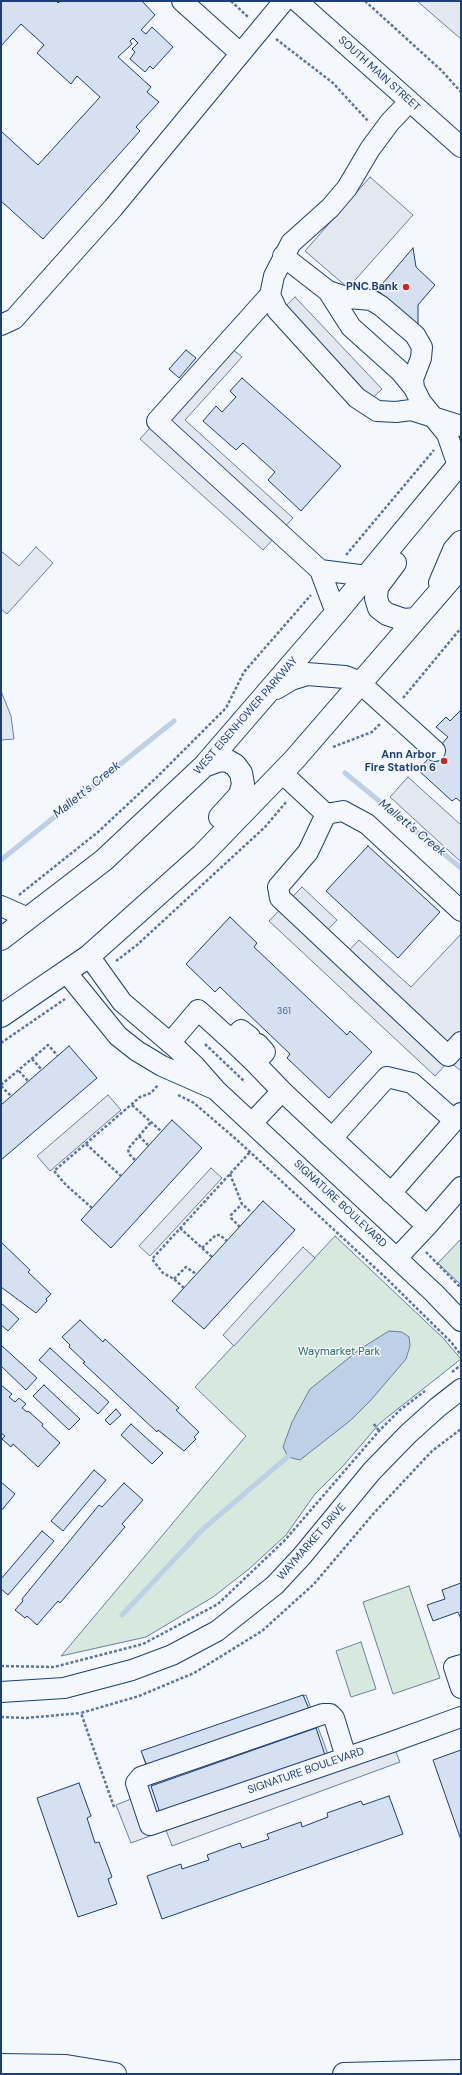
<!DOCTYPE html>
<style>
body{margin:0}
#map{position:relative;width:462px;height:2075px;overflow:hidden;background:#f4f7fb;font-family:"DM Sans",sans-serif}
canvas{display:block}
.frame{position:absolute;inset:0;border:2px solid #1d3f73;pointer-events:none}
</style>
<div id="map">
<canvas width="462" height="2075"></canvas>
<div class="frame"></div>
</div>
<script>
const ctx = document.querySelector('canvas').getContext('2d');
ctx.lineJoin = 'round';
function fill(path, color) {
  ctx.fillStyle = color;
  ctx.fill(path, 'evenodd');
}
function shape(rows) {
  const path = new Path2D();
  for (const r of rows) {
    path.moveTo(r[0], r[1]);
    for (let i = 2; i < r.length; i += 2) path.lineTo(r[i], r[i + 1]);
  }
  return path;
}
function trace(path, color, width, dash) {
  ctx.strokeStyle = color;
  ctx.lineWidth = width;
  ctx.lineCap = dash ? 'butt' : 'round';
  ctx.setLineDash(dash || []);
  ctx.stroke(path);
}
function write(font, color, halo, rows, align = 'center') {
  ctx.font = font + ' "DM Sans",sans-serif';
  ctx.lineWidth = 3;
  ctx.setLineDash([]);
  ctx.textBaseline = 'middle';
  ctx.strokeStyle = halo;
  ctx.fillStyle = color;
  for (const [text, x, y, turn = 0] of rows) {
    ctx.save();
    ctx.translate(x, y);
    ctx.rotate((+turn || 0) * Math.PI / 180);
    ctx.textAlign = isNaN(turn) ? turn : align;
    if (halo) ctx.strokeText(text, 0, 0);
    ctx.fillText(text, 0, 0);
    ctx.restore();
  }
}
const green = shape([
 [335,1236,443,1338,461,1359,380,1423,343,1466,315,1494,286,1535,249,1569,213,1597,146,1637,61,1656,246,1436,195,1387,335,1236],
 [461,1239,461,1285,438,1263,461,1239],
 [409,1586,440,1678,393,1694,363,1602,409,1586],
 [361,1642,376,1689,351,1697,336,1651,361,1642]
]);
fill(green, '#d7e8df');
trace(green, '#687fa3', 1);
const parking = shape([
 [417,1,461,1,461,39,417,1],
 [370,177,413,215,348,288,305,251,370,177],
 [295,297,382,389,361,409,274,317,295,297],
 [226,344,242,357,185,420,293,518,263,550,140,439,226,344],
 [36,547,53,563,7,614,1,609,1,551,19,566,36,547],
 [1,691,11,716,14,739,1,740,1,691],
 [408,777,461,825,461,862,390,797,408,777],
 [302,887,337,920,320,938,342,958,359,940,411,987,461,934,461,1071,449,1061,435,1076,269,921,302,887],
 [108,1095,121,1110,50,1171,37,1156,108,1095],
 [211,1168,222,1178,150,1256,139,1246,211,1168],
 [303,1247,315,1258,234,1346,223,1335,303,1247],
 [306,1695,332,1765,392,1742,400,1762,172,1846,166,1830,131,1843,116,1805,136,1797,149,1774,143,1756,306,1695]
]);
fill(parking, '#e3e8f0');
trace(parking, '#687fa3', 1);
const water = shape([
 [389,1331,402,1332,409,1337,410,1346,406,1359,371,1400,351,1420,300,1460,288,1457,283,1447,292,1422,310,1389,360,1349,389,1331]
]);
fill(water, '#bed0e5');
trace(water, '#687fa3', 1);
trace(shape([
 [345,773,461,868],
 [1,860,174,721],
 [122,1615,203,1529,292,1453]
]), '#bed0e5', 5);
const building = shape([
 [1,1,56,1,58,3,60,1,142,1,155,15,141,30,146,34,152,27,173,47,153,69,150,66,145,72,130,59,135,52,132,49,138,43,133,38,130,41,132,44,118,57,151,87,147,92,159,102,136,127,140,131,43,239,1,201,1,131,38,165,100,97,77,76,71,84,37,53,44,45,21,24,1,46,1,1],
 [413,248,416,267,435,285,418,305,418,325,377,290,413,248],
 [186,350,196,358,179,378,169,369,186,350],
 [242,378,341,466,301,511,268,480,275,472,243,443,236,450,203,421,216,406,222,412,236,397,230,391,242,378],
 [460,711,461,711,461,802,456,798,452,801,418,770,448,737,436,727,446,717,450,721,460,711],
 [368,846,440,912,398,958,326,891,368,846],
 [230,917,257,943,254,947,347,1035,350,1031,372,1052,329,1098,287,1058,290,1054,220,987,215,992,186,964,230,917],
 [69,1046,97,1078,1,1160,1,1105,69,1046],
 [172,1120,202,1148,111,1248,81,1220,172,1120],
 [263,1201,295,1230,204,1329,172,1301,263,1201],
 [1,1242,30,1270,28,1272,51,1294,46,1299,47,1301,36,1313,1,1287,1,1242],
 [1,1303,19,1319,8,1331,1,1325,1,1303],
 [80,1320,103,1342,105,1339,179,1408,176,1410,199,1432,194,1437,196,1439,184,1451,158,1430,157,1432,83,1363,85,1362,69,1347,70,1345,62,1337,80,1320],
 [1,1345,37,1378,26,1390,1,1366,1,1345],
 [50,1348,109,1402,98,1414,39,1360,50,1348],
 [1,1385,12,1394,9,1397,15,1402,19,1398,26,1404,22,1408,27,1412,28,1411,43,1424,42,1426,60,1443,38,1467,13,1444,11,1447,2,1439,5,1436,1,1433,1,1385],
 [44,1385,80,1419,69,1430,33,1396,44,1385],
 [116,1409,121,1415,110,1425,105,1420,116,1409],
 [131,1424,163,1453,152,1464,121,1435,131,1424],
 [94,1470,106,1480,63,1531,51,1521,94,1470],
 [1,1482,15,1494,1,1511,1,1482],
 [124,1483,143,1500,122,1524,125,1527,60,1603,58,1601,37,1625,27,1616,25,1618,15,1610,23,1601,22,1599,99,1505,102,1507,124,1483],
 [42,1531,54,1541,8,1595,1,1589,1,1579,42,1531],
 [461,1583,461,1619,458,1612,433,1621,427,1605,445,1599,442,1590,461,1583],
 [303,1695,309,1709,147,1766,141,1751,303,1695],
 [316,1728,325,1755,160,1813,151,1786,316,1728],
 [461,1750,461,1840,433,1760,461,1750],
 [79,1783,91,1816,87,1818,95,1843,99,1842,112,1877,108,1879,117,1904,78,1917,37,1798,79,1783],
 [389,1796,403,1834,162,1919,147,1876,181,1864,182,1869,209,1860,207,1855,240,1843,242,1848,269,1839,267,1834,301,1822,302,1827,328,1817,327,1813,361,1801,363,1805,389,1796]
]);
fill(building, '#d5e0f0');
trace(building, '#1d3f73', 1);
const minor = shape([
 [182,1,240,53],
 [297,1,461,147],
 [283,256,328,291,351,327,400,371,414,388,421,402,447,434,458,466],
 [328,291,349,298,371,300,381,306,415,335,422,347,421,358,413,379,414,388],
 [270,295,277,310,357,398,377,411,396,412,411,410,461,426],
 [1,325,14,319,113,208,284,1],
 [320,570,367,576],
 [336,613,320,570,157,421,270,295,274,276,291,243,330,208,347,188,370,149,390,122,409,102],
 [360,683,435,751],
 [282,773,326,814],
 [326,814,308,852,278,887,280,898,448,1056,461,1042],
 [326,814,343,811,367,824,461,911],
 [1,906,28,918],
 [89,956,122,1002,176,1048,195,1066,216,1090,434,1293,461,1321],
 [66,972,118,1036,137,1051,162,1066,212,1088],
 [250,1037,241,1030,231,1040,255,1063],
 [170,1043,198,1010,231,1040],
 [282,1091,332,1138,387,1077,412,1083,455,1121],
 [252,1123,282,1091,255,1063,265,1052,258,1044],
 [332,1138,427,1226,397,1258],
 [391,1193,461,1113],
 [427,1226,461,1187],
 [461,1665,454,1667,461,1688],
 [1,1692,64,1688,132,1670,172,1655,217,1631,275,1585,302,1556,372,1471,408,1434,438,1407,461,1389],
 [346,1757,334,1718,330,1714,323,1714,141,1777,136,1783,150,1825,392,1742,461,1717]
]);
const major = shape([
 [395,563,377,587,376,598,379,608,387,614,404,620,415,619],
 [440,583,454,550,461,542],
 [276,688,291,679,307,674,345,677,360,683],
 [204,766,220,760,228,761,235,765,241,773,243,784,240,795,220,817],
 [1,939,104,860,204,766,336,613,461,462],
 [1,1016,89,956,202,855,294,760,461,567]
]);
const highway = shape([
 [1,2065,66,2066,115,2074],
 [344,2074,461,2071]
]);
trace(minor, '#1d3f73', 22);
trace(major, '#1d3f73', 24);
trace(highway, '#1d3f73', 24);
trace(shape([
 [231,1,248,17],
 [365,1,441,70,461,92],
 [276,39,333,83,368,121],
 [346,555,434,450],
 [403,698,461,628],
 [333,747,372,732,380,724],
 [19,895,98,832,157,777,226,708,244,672,311,595],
 [116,961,137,945,265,827,287,801],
 [1,1043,65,999],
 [205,1044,245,1082],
 [32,1059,42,1070],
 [19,1071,28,1081],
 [1,1085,48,1045,58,1056],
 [1,1086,11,1096],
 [178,1095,194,1103,237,1140,386,1278,451,1342,461,1355],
 [132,1105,161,1131],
 [139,1136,148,1145],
 [86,1144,121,1176],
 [135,1160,129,1154,128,1149,151,1122],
 [230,1174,242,1204,252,1213],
 [92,1208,66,1185,54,1171,140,1097,151,1093,158,1085],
 [240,1227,231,1218,231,1215,242,1204],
 [180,1228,212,1257],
 [202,1248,216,1235,220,1235,227,1241],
 [426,1252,461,1288],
 [174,1279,186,1267,196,1274],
 [184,1288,174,1279,163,1273,152,1259,250,1152],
 [452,1372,461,1365],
 [374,1424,379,1431],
 [1,1666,54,1667,143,1644,218,1604,285,1540,379,1431,400,1410,425,1391],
 [1,1717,26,1718,81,1713],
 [114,1807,81,1713,139,1696,194,1673,262,1631,314,1584,374,1513,432,1451,461,1429]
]), '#5e769c', 2.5, [3, 2]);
trace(minor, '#f4f7fb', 20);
trace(major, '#f4f7fb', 22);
trace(highway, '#f4f7fb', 22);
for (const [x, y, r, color] of [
 [406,287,4,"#c62828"],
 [444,761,4,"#c62828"]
]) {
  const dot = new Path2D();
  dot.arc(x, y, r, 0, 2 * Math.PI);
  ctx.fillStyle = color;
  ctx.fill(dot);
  trace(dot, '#f4f7fb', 1.5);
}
write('9px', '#4b6792', null, [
 ["361",284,1012]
]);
write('11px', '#1d3f73', '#f4f7fb', [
 ["SOUTH MAIN STREET",379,74,42],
 ["WEST EISENHOWER PARKWAY",246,716,-49],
 ["SIGNATURE BOULEVARD",340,1204,43],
 ["WAYMARKET DRIVE",312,1542,-49],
 ["SIGNATURE BOULEVARD",306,1771,-19]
]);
write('bold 11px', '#1d3f73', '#f4f7fb', [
 ["PNC Bank",398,287],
 ["Ann Arbor",436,755],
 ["Fire Station 6",436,768]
], 'right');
write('11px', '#2c6c60', '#f4f7fb', [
 ["Waymarket Park",339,1352]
]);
write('italic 12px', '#1d3f73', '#f4f7fb', [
 ["Mallett's Creek",87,790,-39],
 ["Mallett's Creek",412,828,39]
]);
</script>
